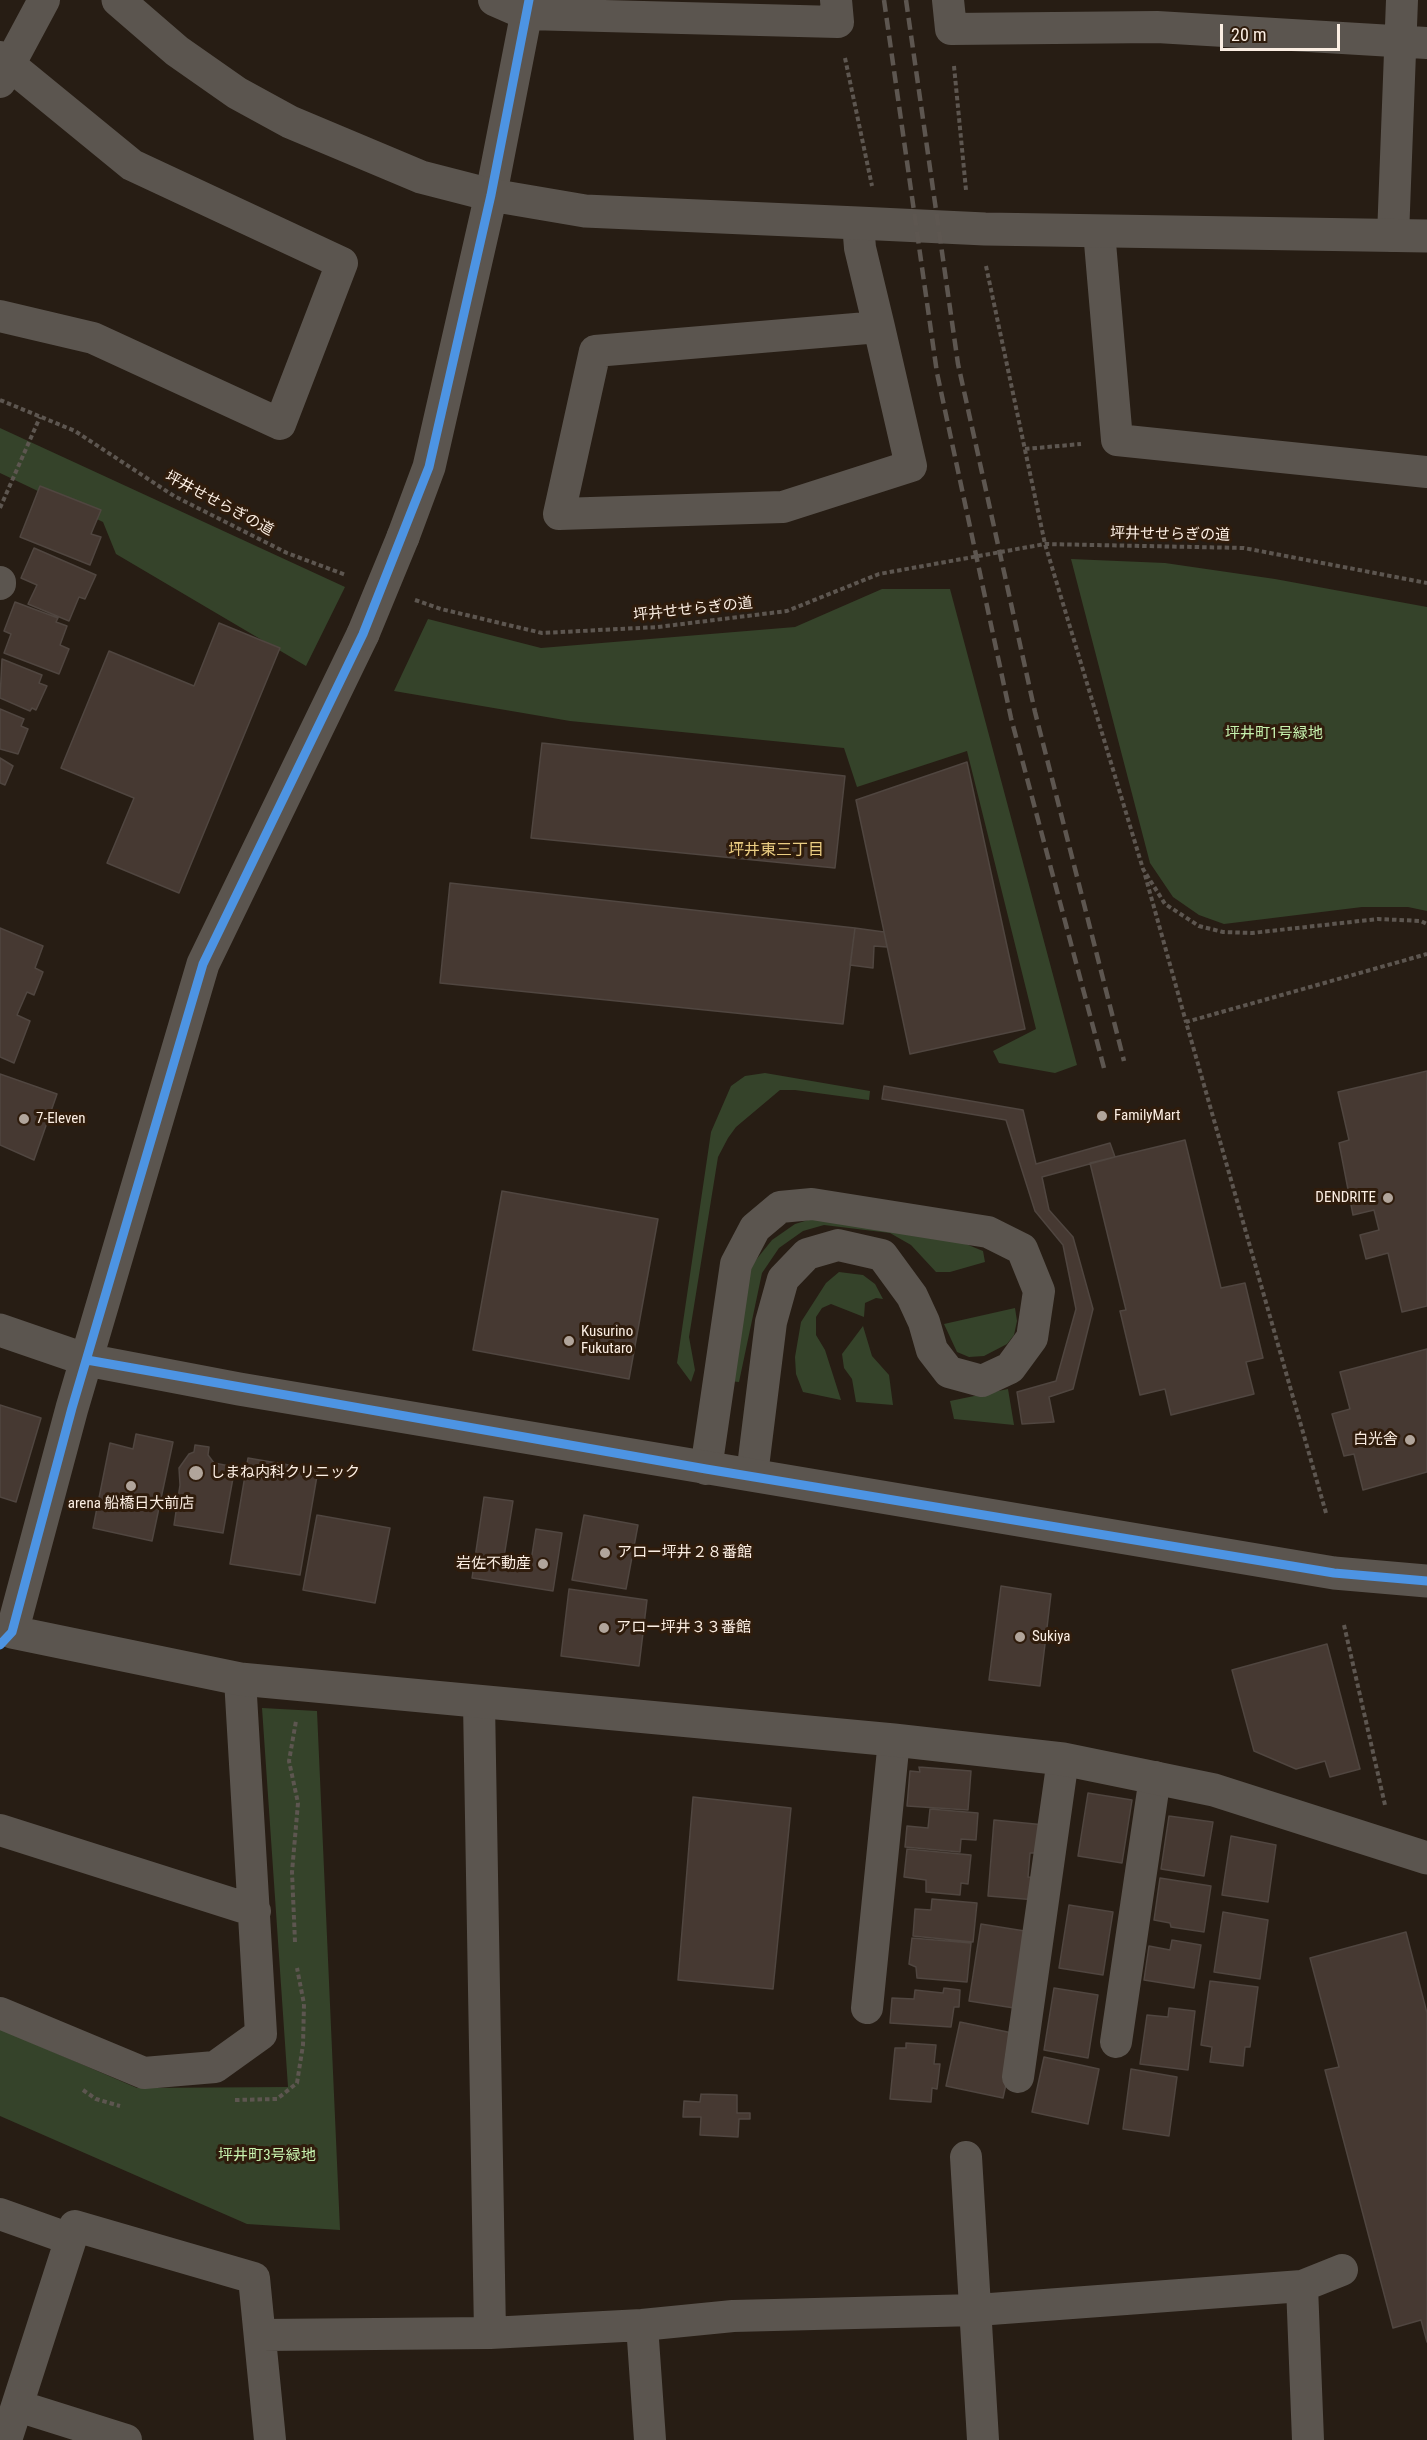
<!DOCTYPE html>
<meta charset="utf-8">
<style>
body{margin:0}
#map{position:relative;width:1427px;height:2440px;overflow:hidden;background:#271d14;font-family:"Roboto Condensed",sans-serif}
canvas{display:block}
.scale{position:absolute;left:1220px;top:24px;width:120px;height:27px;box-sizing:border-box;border:3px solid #fbeee3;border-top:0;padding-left:8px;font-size:18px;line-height:21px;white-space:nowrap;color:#fbeee3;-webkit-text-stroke:4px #2f1c0c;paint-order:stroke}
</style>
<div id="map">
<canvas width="1427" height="2440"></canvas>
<div class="scale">20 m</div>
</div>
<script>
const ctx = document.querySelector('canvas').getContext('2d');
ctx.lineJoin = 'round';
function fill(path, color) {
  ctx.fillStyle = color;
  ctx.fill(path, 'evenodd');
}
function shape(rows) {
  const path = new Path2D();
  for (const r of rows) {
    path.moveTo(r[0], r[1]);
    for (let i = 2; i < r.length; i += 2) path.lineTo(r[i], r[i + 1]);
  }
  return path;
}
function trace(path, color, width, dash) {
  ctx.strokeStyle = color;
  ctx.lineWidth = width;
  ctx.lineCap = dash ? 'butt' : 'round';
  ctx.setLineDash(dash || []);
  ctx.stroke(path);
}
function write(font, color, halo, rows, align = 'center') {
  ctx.font = font + ' "Roboto Condensed","Noto Sans JP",sans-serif';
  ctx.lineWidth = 6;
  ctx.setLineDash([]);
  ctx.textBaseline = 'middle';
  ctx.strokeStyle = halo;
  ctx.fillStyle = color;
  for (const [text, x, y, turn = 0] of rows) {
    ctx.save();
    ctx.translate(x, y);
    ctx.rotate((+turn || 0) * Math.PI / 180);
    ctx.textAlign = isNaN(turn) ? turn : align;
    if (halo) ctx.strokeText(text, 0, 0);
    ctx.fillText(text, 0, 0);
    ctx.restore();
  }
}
fill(shape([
 [0,428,345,587,306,666,116,554,103,522,0,473],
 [1071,559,1165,563,1275,579,1427,607,1427,911,1408,907,1362,907,1224,924,1199,915,1173,897,1150,863],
 [882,589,950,589,1077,1065,1055,1073,999,1063,993,1051,1036,1029,967,751,857,787,844,748,570,721,394,691,428,619,541,648,795,627],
 [765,1073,870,1091,869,1100,795,1090,780,1090,736,1127,728,1138,718,1157,689,1337,695,1370,691,1382,677,1363,711,1132,731,1086,745,1076],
 [818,1217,956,1240,983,1251,985,1262,950,1272,936,1272,911,1245,890,1233,824,1225,803,1231,779,1248,762,1273,739,1382,728,1381,751,1266,772,1240,795,1224],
 [839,1272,863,1275,875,1284,883,1299,876,1298,865,1303,864,1317,831,1304,822,1308,816,1317,816,1335,825,1350,841,1400,803,1392,796,1374,795,1357,801,1322,826,1283],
 [1015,1308,1017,1321,1014,1335,1007,1344,984,1356,969,1357,957,1352,944,1324],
 [863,1326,872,1356,889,1375,893,1405,856,1402,852,1379,844,1368,842,1354],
 [1008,1389,1014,1425,954,1419,950,1401],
 [262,1708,317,1711,340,2230,247,2224,0,2116,0,2029,137,2088,288,2087]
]), '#35432a');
const building = shape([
 [40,486,101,510,91,534,101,537,90,565,20,537,40,486],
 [34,548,96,575,85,599,79,597,69,621,28,604,37,585,21,578,34,548],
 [15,602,58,618,56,622,67,626,60,645,69,649,59,674,4,653,11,634,4,631,15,602],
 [219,623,280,648,179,893,107,863,134,798,61,768,109,651,194,686,219,623],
 [2,659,42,675,39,683,47,686,36,710,32,708,30,711,0,698,2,659],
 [0,709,24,719,21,726,28,729,18,754,0,749,0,709],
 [542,743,845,776,835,868,531,838,542,743],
 [0,758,13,766,5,785,0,783,0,758],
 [967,762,1025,1029,910,1054,856,800,967,762],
 [450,883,855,928,843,1024,440,983,450,883],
 [0,928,43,946,35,968,43,972,34,995,27,992,17,1015,30,1021,14,1063,0,1057,0,928],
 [855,928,884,932,887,947,874,946,873,968,850,965,855,928],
 [1427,1071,1427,1306,1402,1312,1388,1253,1366,1259,1360,1235,1379,1230,1374,1210,1353,1215,1339,1143,1349,1140,1338,1092,1427,1071],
 [0,1074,57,1094,34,1160,0,1145,0,1074],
 [884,1086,1023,1110,1036,1164,1110,1143,1115,1157,1042,1177,1049,1210,1073,1237,1093,1309,1073,1389,1049,1397,1054,1422,1022,1424,1017,1392,1056,1381,1076,1309,1063,1245,1035,1211,1006,1120,882,1099,884,1086],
 [1185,1140,1221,1288,1245,1283,1263,1358,1246,1362,1254,1394,1171,1415,1165,1389,1140,1395,1120,1311,1126,1310,1090,1163,1185,1140],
 [502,1191,658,1219,629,1379,473,1350,502,1191],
 [1427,1349,1427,1472,1363,1490,1354,1454,1344,1456,1332,1414,1350,1409,1340,1372,1427,1349],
 [0,1405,41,1418,16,1502,0,1497,0,1405],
 [136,1434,173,1442,152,1541,93,1528,110,1443,133,1449,136,1434],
 [195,1445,209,1447,208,1455,214,1463,235,1467,223,1533,174,1525,180,1485,179,1468,189,1454,194,1452,195,1445],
 [248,1458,318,1470,300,1575,230,1564,248,1458],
 [484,1497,513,1501,504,1557,531,1561,536,1529,562,1533,553,1591,472,1578,484,1497],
 [317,1515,390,1528,375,1603,303,1590,317,1515],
 [584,1515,638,1525,626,1589,572,1580,584,1515],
 [1001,1586,1051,1594,1040,1686,989,1680,1001,1586],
 [569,1589,647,1600,639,1666,561,1656,569,1589],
 [1327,1644,1360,1769,1330,1777,1325,1761,1296,1769,1254,1751,1232,1670,1327,1644],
 [919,1767,971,1771,968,1810,907,1806,910,1771,920,1772,919,1767],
 [1088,1793,1132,1800,1122,1863,1078,1856,1088,1793],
 [693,1797,791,1808,773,1989,678,1980,693,1797],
 [930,1809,978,1813,976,1840,961,1839,960,1852,905,1847,907,1826,928,1828,930,1809],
 [1169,1816,1213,1822,1204,1876,1161,1869,1169,1816],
 [994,1820,1045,1825,1043,1853,1030,1853,1028,1877,1038,1878,1036,1900,988,1896,994,1820],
 [1231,1836,1276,1845,1268,1902,1222,1895,1231,1836],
 [907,1849,971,1855,968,1884,961,1883,960,1895,926,1892,926,1880,904,1877,907,1849],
 [1160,1878,1211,1886,1204,1932,1171,1927,1170,1923,1154,1920,1160,1878],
 [932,1899,977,1903,973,1942,913,1936,915,1909,931,1910,932,1899],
 [1069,1905,1113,1912,1103,1975,1059,1968,1069,1905],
 [1223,1912,1268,1920,1260,1979,1214,1972,1223,1912],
 [981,1924,1031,1932,1014,2008,969,2001,981,1924],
 [1406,1932,1427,2013,1427,2342,1421,2320,1393,2328,1325,2070,1339,2067,1310,1958,1406,1932],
 [912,1938,971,1943,967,1982,917,1978,916,1967,909,1964,912,1938],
 [1172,1940,1201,1945,1194,1988,1144,1980,1149,1946,1170,1950,1172,1940],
 [1210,1981,1258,1987,1250,2047,1245,2047,1243,2066,1210,2062,1212,2047,1201,2045,1210,1981],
 [944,1988,960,1990,959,2007,954,2007,951,2027,890,2023,892,1998,914,1999,915,1990,943,1993,944,1988],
 [1054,1988,1098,1995,1088,2058,1044,2050,1054,1988],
 [1169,2008,1195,2011,1188,2070,1140,2064,1147,2015,1168,2017,1169,2008],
 [960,2022,1017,2034,1003,2098,946,2086,960,2022],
 [906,2043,936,2045,934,2064,940,2064,937,2089,932,2088,931,2102,890,2099,895,2048,906,2048,906,2043],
 [1044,2057,1099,2069,1088,2124,1032,2112,1044,2057],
 [1131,2069,1177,2077,1169,2136,1123,2129,1131,2069],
 [701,2094,737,2095,737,2113,750,2113,750,2119,739,2119,738,2137,700,2135,701,2117,683,2117,684,2101,700,2102,701,2094]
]);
fill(building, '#463932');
trace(building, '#504640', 1.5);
trace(shape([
 [845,58,872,186],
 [954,66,966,190],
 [986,266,1045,544,1143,869,1165,904,1199,926,1223,932,1252,933,1378,919,1421,921,1427,924],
 [0,400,75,431,174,496,287,553,346,575],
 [1025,449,1081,444],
 [0,508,40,417],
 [415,600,441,609,542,633,658,627,787,611,879,574,1045,544,1244,548,1427,583],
 [1145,875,1186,1022],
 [1326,1513,1186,1022,1427,954],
 [1344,1625,1385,1805],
 [295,1942,292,1872,298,1803,289,1761,296,1721],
 [83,2090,96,2099,120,2106],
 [235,2100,277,2099,297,2083,303,2045,304,2004,297,1968]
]), '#5d5650', 4, [4.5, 3]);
trace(shape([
 [494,0,526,14,838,22,836,0],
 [948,0,951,29,1157,27,1427,43],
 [0,57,132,165,342,263,280,424,93,338,0,316],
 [0,82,44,0],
 [491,195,529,0],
 [858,223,860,248,879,327,911,466,783,507,559,514,595,351,879,327],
 [1099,231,1117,440,1427,472],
 [1393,236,1402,0],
 [0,582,0,584],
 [706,1469,736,1264,755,1228,780,1207,812,1204,988,1232,1022,1249,1039,1291,1032,1338,1010,1368,982,1381,949,1372,932,1350,924,1322,912,1296,882,1255,838,1245,807,1254,783,1279,771,1322,752,1475],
 [479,1703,490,2333],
 [0,1830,255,1911],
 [867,2008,894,1740],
 [0,2013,144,2073,215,2067,261,2034,240,1679],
 [1116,2042,1155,1777],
 [1018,2077,1063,1759],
 [966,2157,983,2440],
 [0,2214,70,2239],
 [1302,2286,1308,2440],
 [642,2325,650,2440],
 [262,2335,490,2333,642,2325,733,2316,977,2310,1302,2286,1342,2270],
 [18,2406,126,2440],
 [6,2440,75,2226,254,2278,270,2440]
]), '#5b554f', 32);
trace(shape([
 [118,0,177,51,237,93,290,122,421,177,491,195,585,211,858,223,985,229,1427,236],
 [403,537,429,467,491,195],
 [363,634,203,964,72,1408,12,1632,240,1679,894,1740,1063,1759,1214,1790,1427,1858],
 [0,1330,87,1360,239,1389,1334,1573,1427,1581]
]), '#5b554f', 33);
trace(shape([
 [884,0,937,373,1011,718,1104,1068],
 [906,0,958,364,1035,712,1124,1061]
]), '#5d5650', 4.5, [12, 6]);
trace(shape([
 [363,634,403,537]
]), '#5b554f', 33);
trace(shape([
 [87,1360,706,1469,1334,1573,1427,1581],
 [0,1645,12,1632,72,1408,203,964,363,634,429,467,491,195,529,0]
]), '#4d94e3', 9);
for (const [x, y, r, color] of [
 [1102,1116,6,"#b1a59b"],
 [24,1119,6,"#b1a59b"],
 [1388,1198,6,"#b1a59b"],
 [569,1341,6,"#b1a59b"],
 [1410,1440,6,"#b1a59b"],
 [196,1473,8,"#b1a59b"],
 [131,1486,6,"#b1a59b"],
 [605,1553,6,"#b1a59b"],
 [543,1564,6,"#b1a59b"],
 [604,1628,6,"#b1a59b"],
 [1020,1637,6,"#b1a59b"]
]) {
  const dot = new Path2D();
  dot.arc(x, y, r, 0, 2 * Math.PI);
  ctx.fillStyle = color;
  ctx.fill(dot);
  trace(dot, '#2f1c0c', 2);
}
write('15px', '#fbeee3', '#2f1c0c', [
 ["坪井せせらぎの道",219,504,28],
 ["坪井せせらぎの道",1170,535,1],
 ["坪井せせらぎの道",693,610,-6]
]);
write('15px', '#c8f4b0', '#2f1c0c', [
 ["坪井町1号緑地",1274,734],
 ["坪井町3号緑地",267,2156]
]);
write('15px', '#fbeee3', '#2f1c0c', [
 ["FamilyMart",1114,1116],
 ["7-Eleven",36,1119],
 ["DENDRITE",1376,1198,"right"],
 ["Kusurino",581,1332],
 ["Fukutaro",581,1349],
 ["白光舎",1398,1440,"right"],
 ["しまね内科クリニック",210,1473],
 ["arena 船橋日大前店",131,1504,"center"],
 ["アロー坪井２８番館",617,1553],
 ["岩佐不動産",531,1564,"right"],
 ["アロー坪井３３番館",616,1628],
 ["Sukiya",1032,1637]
], 'left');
write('16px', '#ebcd82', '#2f1c0c', [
 ["坪井東三丁目",776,851]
]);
</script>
